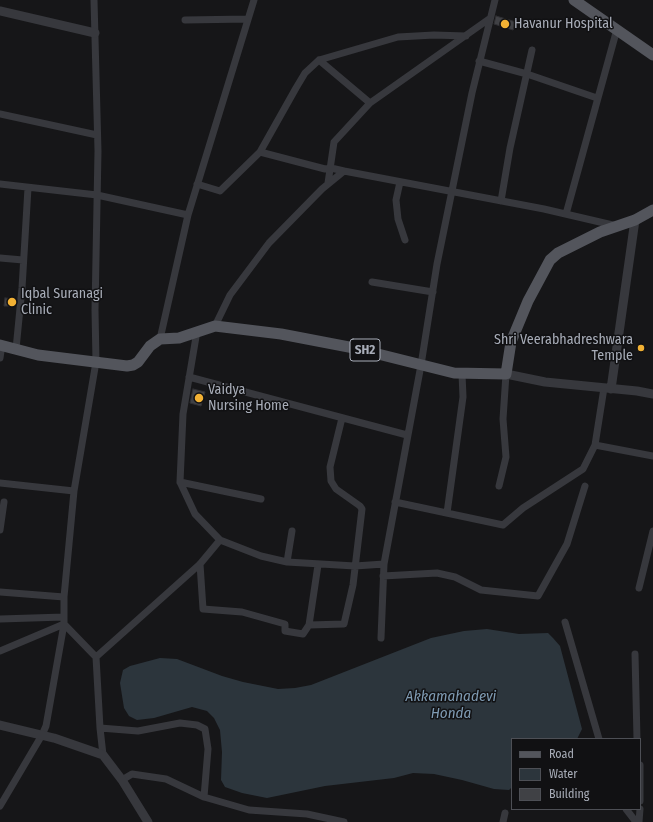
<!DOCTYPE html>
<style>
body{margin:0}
#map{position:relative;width:653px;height:822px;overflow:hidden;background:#161618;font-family:"Fira Sans Condensed",sans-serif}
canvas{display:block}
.legend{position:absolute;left:511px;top:738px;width:130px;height:72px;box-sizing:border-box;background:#111113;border:1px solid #4d4f55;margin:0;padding:5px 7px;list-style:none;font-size:12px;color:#a8adb8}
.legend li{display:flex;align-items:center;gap:8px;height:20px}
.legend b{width:20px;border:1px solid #4d4f55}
</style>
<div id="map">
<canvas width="653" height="822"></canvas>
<ul class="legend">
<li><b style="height:5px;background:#53555c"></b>Road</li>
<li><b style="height:11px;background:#2c353c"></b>Water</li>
<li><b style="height:11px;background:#404145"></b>Building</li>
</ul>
</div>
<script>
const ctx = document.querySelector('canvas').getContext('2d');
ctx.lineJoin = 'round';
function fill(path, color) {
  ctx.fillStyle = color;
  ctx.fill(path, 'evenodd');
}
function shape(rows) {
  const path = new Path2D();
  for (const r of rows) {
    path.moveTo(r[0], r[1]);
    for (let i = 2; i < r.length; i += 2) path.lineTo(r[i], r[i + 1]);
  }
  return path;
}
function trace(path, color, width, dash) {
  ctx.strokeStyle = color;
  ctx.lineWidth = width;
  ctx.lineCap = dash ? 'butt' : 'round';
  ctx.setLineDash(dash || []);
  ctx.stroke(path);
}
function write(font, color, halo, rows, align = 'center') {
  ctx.font = font + ' "Fira Sans Condensed",sans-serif';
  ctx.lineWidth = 3;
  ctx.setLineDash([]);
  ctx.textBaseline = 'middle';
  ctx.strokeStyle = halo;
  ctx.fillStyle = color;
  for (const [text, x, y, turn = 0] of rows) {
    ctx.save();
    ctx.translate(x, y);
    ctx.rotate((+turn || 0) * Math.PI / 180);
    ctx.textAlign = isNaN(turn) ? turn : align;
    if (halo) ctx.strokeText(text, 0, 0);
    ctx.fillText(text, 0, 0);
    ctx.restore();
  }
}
fill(shape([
 [487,629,519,634,548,633,553,638,560,646,582,729,577,739,512,739,512,787,509,790,494,789,462,780,434,774,413,773,394,778,325,786,267,798,242,793,225,787,221,780,222,752,220,730,214,718,207,711,192,707,154,718,137,720,129,716,124,708,120,683,123,670,130,666,160,658,177,659,222,676,243,682,278,689,295,688,311,685,431,638,464,631]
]), '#2c353c');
const building = shape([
 [496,16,516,22,513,30,494,24,496,16],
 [5,298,16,299,15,306,4,306,5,298],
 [193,389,205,392,201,406,190,403,193,389]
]);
fill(building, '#404145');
trace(building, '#303034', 1);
trace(shape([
 [94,0,98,151,95,310,96,362,74,491,64,597,64,624,96,657,100,728,103,755],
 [185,20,248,19],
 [319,60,370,103],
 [479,61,527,74,597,98],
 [0,114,97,135],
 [260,152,296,88,305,73,319,60,398,37,434,35,466,36],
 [400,182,396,200,398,219,405,240],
 [328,183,334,142,370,103,489,19],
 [0,184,97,195,188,215],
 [197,184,220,191,260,152,325,169,331,168,344,171],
 [501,201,510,148,532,50],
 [566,214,617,29],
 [0,258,23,260],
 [372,282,433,292],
 [215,326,230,295,269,243,322,189,344,171,544,209,617,226],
 [197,331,183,414,180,482,195,514,220,540],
 [160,339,188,215,254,0],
 [16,349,22,288,28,188],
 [0,358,2,345],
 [189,377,407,435],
 [595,445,653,456],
 [180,482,261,499],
 [0,483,74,491],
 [499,486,506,457,503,419,506,374],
 [395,502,503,525,523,508,583,469,595,445,604,388],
 [447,513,463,397,462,374],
 [0,530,4,502],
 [287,562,292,531],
 [200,564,203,609,242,612,285,624,285,631,303,634,309,625,318,565],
 [383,576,437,573,455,577,481,590,538,596,567,544,585,486],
 [639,588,653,531],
 [0,592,64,597],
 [0,619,64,617],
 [565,622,599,739],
 [309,625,344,624,353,585,362,509,360,506,336,489,331,481,330,467,342,418],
 [381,638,384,564],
 [0,651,64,624],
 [635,654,637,739],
 [96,657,200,564,220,540,261,556,287,562,355,566,384,564,421,365,437,264,472,93,495,0],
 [100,728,138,731,180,723,197,725,205,729,208,749,204,797,249,810,307,814,344,822],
 [640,765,640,801],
 [122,780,132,774,166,779,204,797],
 [0,806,42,735,46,726,64,624],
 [626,809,636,822],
 [503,822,505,813],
 [639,822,640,809]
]), '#37383d', 7);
trace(shape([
 [0,11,95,33],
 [506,374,545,382,637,391,653,394],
 [611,389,635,220],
 [0,725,54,738,103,755,122,780,148,822]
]), '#37383d', 9);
trace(shape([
 [574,0,653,55],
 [0,345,38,355,127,366,133,365,138,362,150,346,160,339,179,338,215,326,281,334,354,348,454,373,506,374,511,342,528,301,550,260,558,253,600,232,635,220,653,210]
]), '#53555c', 11);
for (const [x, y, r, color] of [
 [505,24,5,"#f2b134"],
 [12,302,5,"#f2b134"],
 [641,348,4,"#f2b134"],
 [199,398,5,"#f2b134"]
]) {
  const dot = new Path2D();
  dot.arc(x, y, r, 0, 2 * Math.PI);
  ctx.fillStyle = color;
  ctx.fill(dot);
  trace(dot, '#111113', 1.5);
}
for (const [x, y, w] of [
 [365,350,30]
]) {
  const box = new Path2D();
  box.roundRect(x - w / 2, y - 11, w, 22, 3);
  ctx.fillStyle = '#111113';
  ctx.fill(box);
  trace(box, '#a8adb8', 1);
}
write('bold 13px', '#a8adb8', null, [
 ["SH2",365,350]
]);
write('14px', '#a8adb8', '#111113', [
 ["Havanur Hospital",514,24],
 ["Iqbal Suranagi",21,294],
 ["Clinic",21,310],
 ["Shri Veerabhadreshwara",633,340,"right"],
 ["Temple",633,356,"right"],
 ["Vaidya",208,390],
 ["Nursing Home",208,406]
], 'left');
write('italic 15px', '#7f9bb3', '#111113', [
 ["Akkamahadevi",451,697],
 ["Honda",451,714]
]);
</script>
